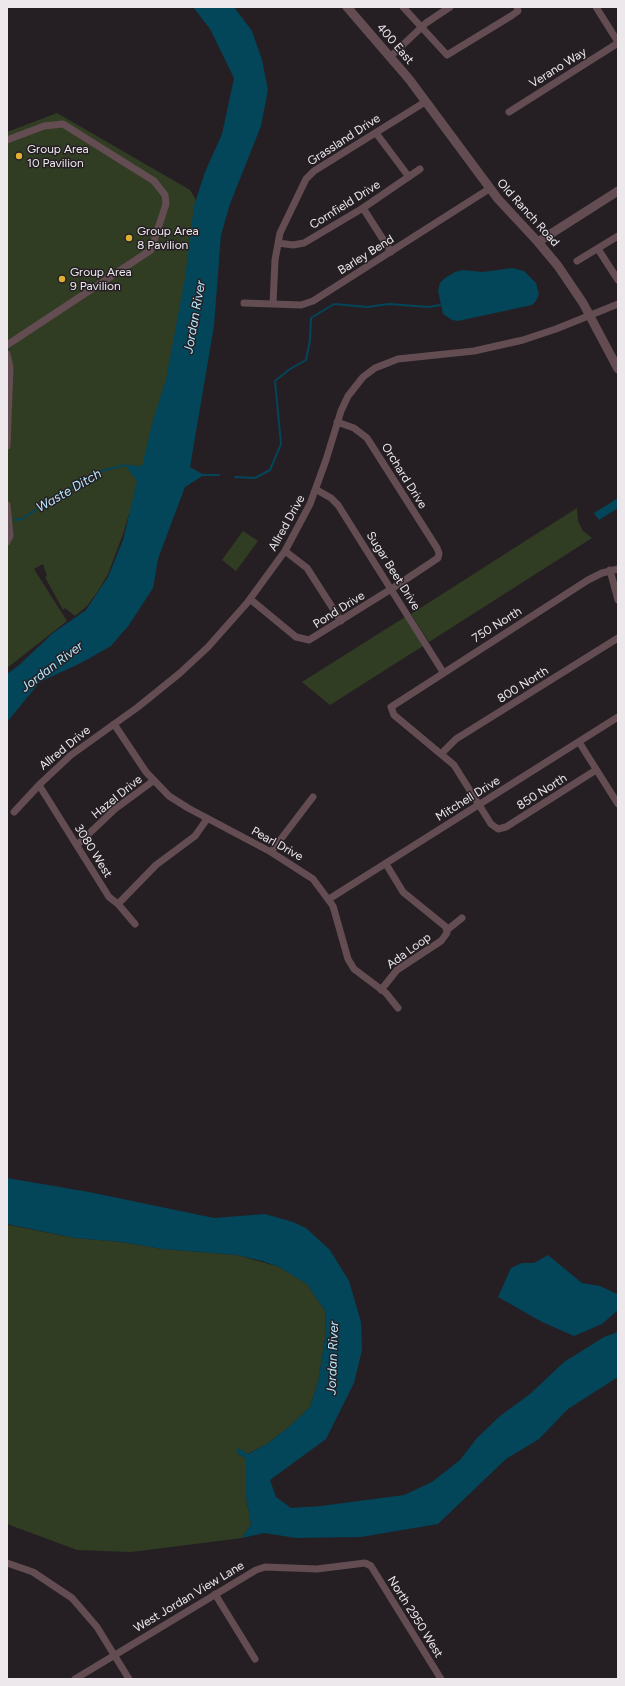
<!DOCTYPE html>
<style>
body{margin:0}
#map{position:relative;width:625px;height:1686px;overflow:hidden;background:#251f24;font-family:Figtree,sans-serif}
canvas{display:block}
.frame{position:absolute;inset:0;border:8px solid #ece8ec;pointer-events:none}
</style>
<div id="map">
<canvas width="625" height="1686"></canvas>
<div class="frame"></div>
</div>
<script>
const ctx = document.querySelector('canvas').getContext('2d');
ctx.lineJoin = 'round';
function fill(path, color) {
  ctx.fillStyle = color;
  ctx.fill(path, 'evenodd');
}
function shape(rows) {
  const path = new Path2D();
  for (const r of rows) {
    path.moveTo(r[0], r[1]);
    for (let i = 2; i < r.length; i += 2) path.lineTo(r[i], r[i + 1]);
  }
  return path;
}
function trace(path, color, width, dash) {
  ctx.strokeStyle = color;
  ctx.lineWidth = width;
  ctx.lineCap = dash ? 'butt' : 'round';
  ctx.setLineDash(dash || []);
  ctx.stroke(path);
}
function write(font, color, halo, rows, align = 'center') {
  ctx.font = font + ' Figtree,sans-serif';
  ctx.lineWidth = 3;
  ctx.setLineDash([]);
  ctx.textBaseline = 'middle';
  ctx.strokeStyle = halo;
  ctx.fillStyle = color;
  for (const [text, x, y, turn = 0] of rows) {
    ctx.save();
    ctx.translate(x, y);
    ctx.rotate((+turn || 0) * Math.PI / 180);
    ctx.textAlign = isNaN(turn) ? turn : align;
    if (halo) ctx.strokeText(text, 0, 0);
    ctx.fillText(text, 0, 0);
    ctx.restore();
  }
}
fill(shape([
 [57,113,190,190,199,205,173,379,140,507,129,514,123,534,108,574,98,591,87,606,75,616,65,608,63,610,45,577,47,576,43,564,34,569,67,621,7,668,7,132],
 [577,508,578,521,583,531,592,538,429,642,411,614],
 [243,531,258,541,236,571,222,560],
 [405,617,423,646,330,705,302,682],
 [9,1225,75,1238,122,1242,162,1249,237,1255,279,1267,307,1284,325,1311,326,1332,318,1382,310,1407,290,1426,267,1444,247,1454,237,1448,237,1453,246,1459,246,1497,251,1524,242,1538,131,1552,77,1550,7,1524,7,1227]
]), '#313d23');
fill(shape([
 [193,7,234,7,252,31,262,60,268,90,261,126,230,204,221,235,214,326,190,467,204,475,185,487,158,559,153,588,129,625,111,646,81,663,40,682,7,722,7,674,18,666,53,633,86,610,108,577,123,540,137,481,125,465,142,466,153,420,166,379,185,278,194,206,205,172,222,134,234,78,210,29],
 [512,268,524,271,536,283,539,294,536,301,532,305,458,321,452,320,443,314,438,291,440,283,445,278,455,272,463,270,483,272],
 [618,498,618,508,599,520,594,513],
 [7,1178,89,1192,214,1218,265,1214,293,1222,306,1228,330,1250,349,1281,361,1322,362,1350,354,1383,326,1439,270,1480,276,1497,291,1508,321,1506,404,1495,432,1482,460,1460,477,1438,500,1416,530,1394,564,1362,604,1337,618,1332,618,1377,568,1409,539,1439,506,1459,438,1524,361,1537,296,1538,264,1533,242,1538,251,1524,246,1497,246,1459,237,1453,237,1447,248,1454,267,1444,290,1426,310,1407,318,1382,326,1332,325,1311,307,1284,279,1267,262,1261,237,1255,162,1249,122,1242,75,1238,7,1224],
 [548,1255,582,1283,600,1286,617,1294,618,1310,602,1324,574,1336,542,1322,498,1297,511,1268,522,1263,534,1263]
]), '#034559');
trace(shape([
 [202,475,219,475],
 [235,477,255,478,270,470,281,444,275,381,290,369,306,360,310,340,311,318,334,304,367,307,389,304,429,307,440,305],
 [15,520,22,519,62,493,101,471,125,465]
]), '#034559', 2);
trace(shape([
 [403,7,447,55,511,16,518,11,517,7],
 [596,7,618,42],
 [390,57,426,23,450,7],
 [509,112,618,43],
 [376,133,409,177],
 [7,140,44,126,63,124,154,181,165,195,166,204,151,250,7,345],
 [363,208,391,252],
 [278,243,293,245,304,243,363,208,420,169],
 [598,249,618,280],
 [577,261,618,236],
 [244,303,301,305,313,301,489,189],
 [273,304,275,260,280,233,306,179,314,171,425,102],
 [7,354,10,368,7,446],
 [317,490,331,498,338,505,443,672],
 [7,505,10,536,7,542],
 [285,551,307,568,341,621],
 [610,570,618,600],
 [250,599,296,637,309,640,396,586,438,558,439,553,437,548,367,438,354,428,337,422],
 [114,724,146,772,169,796,188,808,271,852,313,879,333,906,348,959,354,969,386,993,398,1008],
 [579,742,618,804],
 [442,753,456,739,618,638],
 [596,770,506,827,498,829,491,824,454,765,394,715,391,707,588,580,602,573,618,569],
 [39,785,109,897,118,904,135,924],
 [14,812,41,783,71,755,138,707,180,673,208,647,247,603,285,551,310,504,326,460,341,411,348,396,363,377,375,368,398,359,474,351,523,340,556,329,618,304],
 [77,845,115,809,153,781],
 [271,852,313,797],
 [329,899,618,717],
 [118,904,156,865,195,836,207,819],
 [447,930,462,918],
 [381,990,397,970,441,941,447,933,446,927,403,892,386,864],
 [7,1563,33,1572,72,1598,97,1627,129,1679],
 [215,1594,255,1659],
 [75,1679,256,1570,265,1567,317,1569,365,1563,371,1566,441,1679]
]), '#634d52', 7);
trace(shape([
 [347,7,409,79,498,199,538,242,558,266,583,303,618,369],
 [538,242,618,191]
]), '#634d52', 9);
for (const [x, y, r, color] of [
 [19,156,4,"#e0b034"],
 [129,238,4,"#e0b034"],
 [62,279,4,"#e0b034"]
]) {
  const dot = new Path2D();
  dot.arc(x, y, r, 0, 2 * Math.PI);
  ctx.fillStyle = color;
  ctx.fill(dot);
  trace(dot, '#251f24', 1.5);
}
write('12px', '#ece8ec', '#251f24', [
 ["400 East",395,44,49],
 ["Verano Way",558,68,-32],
 ["Grassland Drive",344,140,-33],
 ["Cornfield Drive",345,205,-32],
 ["Old Ranch Road",528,213,48],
 ["Barley Bend",366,255,-32],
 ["Orchard Drive",404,476,58],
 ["Allred Drive",287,523,-61],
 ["Sugar Beet Drive",393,571,58],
 ["Pond Drive",339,610,-32],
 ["750 North",497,625,-32],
 ["800 North",523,685,-32],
 ["Allred Drive",65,748,-39],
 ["850 North",542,792,-32],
 ["Hazel Drive",117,797,-39],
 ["Mitchell Drive",468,799,-32],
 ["Pearl Drive",277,844,29],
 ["3080 West",93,851,58],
 ["Ada Loop",409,951,-36],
 ["West Jordan View Lane",189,1597,-31],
 ["North 2950 West",415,1617,58]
]);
write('12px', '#ece8ec', '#251f24', [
 ["Group Area",27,149],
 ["10 Pavilion",27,163],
 ["Group Area",137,231],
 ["8 Pavilion",137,245],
 ["Group Area",70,272],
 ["9 Pavilion",70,286]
], 'left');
write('italic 13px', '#b6e8fd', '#251f24', [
 ["Jordan River",195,317,-80],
 ["Waste Ditch",69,491,-30],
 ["Jordan River",52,667,-37],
 ["Jordan River",333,1358,-88]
]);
</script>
